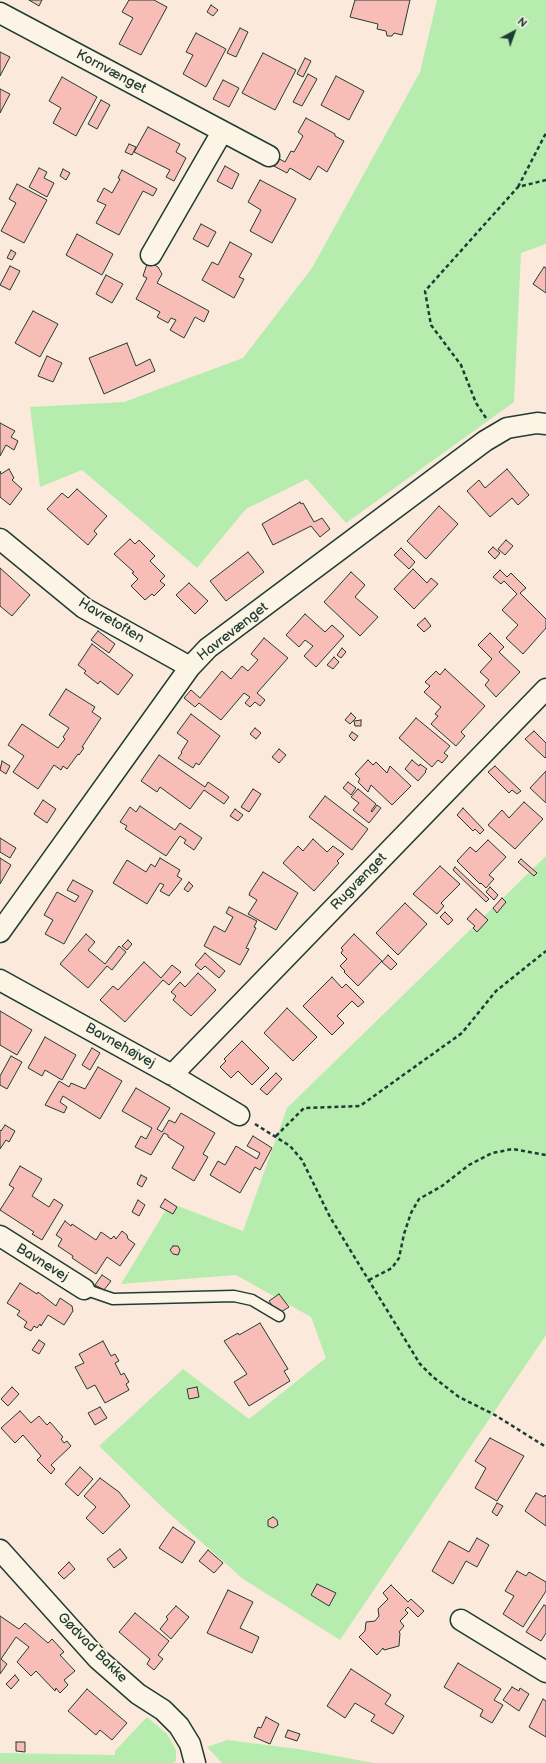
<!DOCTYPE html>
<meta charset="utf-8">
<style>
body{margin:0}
#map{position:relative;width:546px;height:1763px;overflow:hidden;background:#fbeadc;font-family:"Balsamiq Sans",sans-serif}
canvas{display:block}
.north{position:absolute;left:494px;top:12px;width:40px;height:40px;-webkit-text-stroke:3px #fcf5e5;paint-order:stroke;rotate:41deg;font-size:11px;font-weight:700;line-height:16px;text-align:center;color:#1f3d34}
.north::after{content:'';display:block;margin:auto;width:14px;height:18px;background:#1f3d34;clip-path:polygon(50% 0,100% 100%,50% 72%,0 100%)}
</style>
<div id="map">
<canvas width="546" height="1763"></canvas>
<div class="north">N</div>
</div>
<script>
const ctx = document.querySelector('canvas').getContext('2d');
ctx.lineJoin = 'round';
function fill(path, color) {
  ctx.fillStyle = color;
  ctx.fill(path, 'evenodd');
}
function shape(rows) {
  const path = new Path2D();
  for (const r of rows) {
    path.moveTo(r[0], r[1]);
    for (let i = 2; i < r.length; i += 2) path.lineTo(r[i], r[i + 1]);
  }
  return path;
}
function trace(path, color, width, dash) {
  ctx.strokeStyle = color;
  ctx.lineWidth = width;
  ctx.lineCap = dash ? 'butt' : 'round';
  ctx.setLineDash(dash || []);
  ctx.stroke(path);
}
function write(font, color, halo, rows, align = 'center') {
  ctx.font = font + ' "Balsamiq Sans",sans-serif';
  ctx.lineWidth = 3.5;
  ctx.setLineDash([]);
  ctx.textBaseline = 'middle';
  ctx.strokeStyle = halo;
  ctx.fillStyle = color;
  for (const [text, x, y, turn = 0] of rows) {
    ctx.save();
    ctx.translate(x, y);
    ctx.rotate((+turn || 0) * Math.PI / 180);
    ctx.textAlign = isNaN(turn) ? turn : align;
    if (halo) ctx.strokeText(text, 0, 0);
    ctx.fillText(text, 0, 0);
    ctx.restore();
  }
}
fill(shape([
 [437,0,546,0,546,244,521,253,514,402,346,523,307,479,246,509,197,568,82,470,40,487,30,407,124,402,243,358,312,268,420,72],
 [546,856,546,1335,340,1640,243,1579,163,1508,99,1446,183,1369,249,1419,326,1358,311,1317,236,1275,121,1284,170,1203,243,1231,287,1108],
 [147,1717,167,1734,176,1750,176,1761,174,1763,0,1763,0,1753,115,1755,115,1751],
 [227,1740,298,1749,374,1763,222,1763,207,1747]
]), '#b6edaf');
const building = shape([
 [29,0,42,0,39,6,29,0],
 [129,0,154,0,167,7,141,55,119,44,133,18,122,12,129,0],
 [355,0,410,0,402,35,394,33,392,36,387,36,386,31,377,29,378,24,350,17,355,0],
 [211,5,218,10,213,16,207,12,211,5],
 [240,28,248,32,236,57,227,53,240,28],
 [196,33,226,49,206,87,183,74,193,55,186,52,196,33],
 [0,52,10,57,0,76,0,52],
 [263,53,296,70,275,110,242,93,263,53],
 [305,58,311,61,303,77,297,74,305,58],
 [308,74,317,79,302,106,293,102,308,74],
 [336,76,364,91,349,120,321,105,336,76],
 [62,77,97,97,76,136,53,123,61,108,49,101,62,77],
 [223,80,239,88,229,107,213,99,223,80],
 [0,89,10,94,0,113,0,89],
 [101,100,110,105,97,129,88,124,101,100],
 [306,118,335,134,335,136,344,141,327,172,318,166,310,180,290,168,287,173,270,164,274,156,285,162,291,151,294,152,303,136,298,132,306,118],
 [148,127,180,144,176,152,186,158,174,181,166,177,170,170,134,152,148,127],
 [129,144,136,147,132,155,125,152,129,144],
 [225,166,239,174,232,189,217,181,225,166],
 [39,168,47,172,44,178,54,183,47,197,29,187,39,168],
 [63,169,70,173,66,180,60,176,63,169],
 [122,170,157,189,153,196,143,191,119,235,96,223,106,205,97,201,104,188,112,193,120,179,118,178,122,170],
 [260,180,296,199,272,243,250,231,261,210,248,202,260,180],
 [17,184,47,200,24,243,1,231,16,203,9,199,17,184],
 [201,224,216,232,208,247,193,239,201,224],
 [77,234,113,254,102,275,66,255,77,234],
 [230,242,252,254,239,277,244,279,234,298,202,280,212,262,218,265,230,242],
 [11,250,16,253,12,260,7,258,11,250],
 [148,261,158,267,162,274,157,283,209,311,204,322,195,317,184,338,170,330,176,320,171,318,168,323,157,317,160,312,136,299,147,278,143,276,148,261],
 [10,266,20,271,10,290,0,285,10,266],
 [544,267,546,268,546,293,533,284,544,267],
 [106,275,123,284,112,303,96,294,106,275],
 [33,311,58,324,40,357,15,343,33,311],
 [127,343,136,366,150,359,155,371,104,394,89,358,127,343],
 [47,356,62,363,53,382,38,376,47,356],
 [0,423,15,431,11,437,18,441,14,450,6,445,0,456,0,423],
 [9,469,14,478,12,480,22,489,10,505,0,497,0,471,1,474,9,469],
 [507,469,529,495,518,505,512,498,490,517,467,491,479,480,485,488,507,469],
 [77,489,107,516,94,531,97,534,88,545,47,509,62,493,68,498,77,489],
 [300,502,301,504,303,503,314,522,322,518,330,529,320,537,311,526,273,545,262,524,300,502],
 [439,506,458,524,426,559,407,541,439,506],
 [130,539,135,544,139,540,155,556,150,561,165,576,160,581,165,585,154,596,152,594,145,600,131,586,138,579,132,573,134,572,114,554,130,539],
 [506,540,513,546,505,555,498,549,506,540],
 [493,547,500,553,495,559,488,552,493,547],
 [401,548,415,562,409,569,394,555,401,548],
 [248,552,264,572,226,601,210,581,248,552],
 [0,568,30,595,12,616,0,606,0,568],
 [413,569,427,583,431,578,438,584,414,609,394,589,413,569],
 [500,570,507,577,511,573,526,588,520,593,546,619,546,628,523,654,506,638,518,625,502,610,517,594,504,581,501,584,493,577,500,570],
 [351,572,365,585,355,597,378,617,360,636,324,602,351,572],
 [189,583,208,601,195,614,176,595,189,583],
 [305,614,325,632,332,625,344,636,316,667,304,656,313,646,305,640,299,647,286,635,305,614],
 [425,618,431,626,424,632,417,625,425,618],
 [98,631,115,644,109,653,91,640,98,631],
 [490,633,504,647,499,652,520,672,496,697,485,685,489,680,480,672,492,659,478,645,490,633],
 [264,638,288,658,257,693,265,700,260,706,255,702,250,707,245,703,250,697,244,693,221,720,199,703,195,707,184,698,191,690,200,698,222,671,231,679,242,666,248,671,258,660,251,654,264,638],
 [92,644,133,675,118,695,100,681,98,684,84,673,86,671,78,665,92,644],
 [342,648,346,652,341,658,337,655,342,648],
 [334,657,339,662,333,669,327,665,334,657],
 [445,669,485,706,461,732,465,736,456,746,431,724,438,716,435,714,441,707,424,692,430,686,425,682,436,671,440,675,445,669],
 [66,689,95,707,92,712,101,718,82,747,84,748,79,755,78,754,67,769,63,766,61,770,54,765,38,789,13,772,24,756,8,745,22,724,58,748,65,739,63,737,69,728,49,715,66,689],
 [351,713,356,718,350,724,345,720,351,713],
 [191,714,220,736,199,765,196,763,193,768,178,758,182,753,181,752,188,741,177,733,191,714],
 [416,718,450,746,444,753,448,756,442,763,438,760,432,767,399,738,416,718],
 [361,720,361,726,355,726,354,721,361,720],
 [255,728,261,733,256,739,250,734,255,728],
 [534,731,546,743,546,757,545,758,525,739,534,731],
 [352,732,358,736,354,741,349,736,352,732],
 [279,749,286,755,279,763,272,757,279,749],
 [159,755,205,787,208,782,224,793,229,797,224,804,204,790,190,809,160,787,157,792,141,781,159,755],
 [368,760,373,765,376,762,387,773,390,766,411,786,392,805,371,785,368,792,358,782,360,779,355,774,368,760],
 [412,760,419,766,420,764,427,769,425,771,426,772,418,781,405,769,412,760],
 [2,761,10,766,6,774,0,770,2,761],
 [495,766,521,791,517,794,512,790,509,793,488,772,495,766],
 [546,771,546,803,530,788,546,771],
 [348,782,356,788,351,795,343,788,348,782],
 [253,789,261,794,249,812,241,807,253,789],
 [358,789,376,804,371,811,372,812,377,805,381,808,369,823,353,810,359,803,351,797,358,789],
 [325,796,368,829,352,850,309,817,325,796],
 [43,800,56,809,47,823,34,814,43,800],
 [524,802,543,819,515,849,488,825,502,810,509,818,524,802],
 [140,806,175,830,180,823,202,838,194,850,184,843,186,840,180,836,166,856,125,829,127,826,120,822,130,807,136,812,140,806],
 [463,808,484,830,480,834,475,829,473,831,457,815,463,808],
 [235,809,243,815,238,821,230,816,235,809],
 [0,838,16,848,10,858,0,852,0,838],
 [313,839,327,852,333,846,344,854,337,861,339,863,314,891,283,863,298,846,303,851,313,839],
 [488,840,506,857,489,875,494,879,486,888,481,883,480,884,457,861,470,847,476,852,488,840],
 [0,858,11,865,0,884,0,858],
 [160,858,180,870,177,876,182,879,169,896,160,891,164,885,160,883,147,904,113,883,127,860,146,872,151,864,155,867,160,858],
 [521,859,537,873,534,876,518,862,521,859],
 [440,866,460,884,441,903,444,906,437,914,413,894,440,866],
 [455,867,489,899,486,902,453,870,455,867],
 [263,872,298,893,276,930,248,914,257,900,249,895,250,892,263,872],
 [73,880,93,891,64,944,45,934,53,920,44,915,57,892,75,902,79,896,67,890,73,880],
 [189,882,193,886,188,892,184,889,189,882],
 [490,887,498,895,494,900,486,892,490,887],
 [502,898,506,902,497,913,493,908,502,898],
 [405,903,427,924,398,955,376,933,405,903],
 [229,907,257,921,254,927,256,928,246,948,249,949,240,965,204,946,214,926,225,932,233,917,226,913,229,907],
 [476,909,488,920,477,932,473,928,475,926,467,919,476,909],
 [445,912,453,920,448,925,440,917,445,912],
 [86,934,95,942,88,950,105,964,119,946,126,952,112,970,107,966,88,988,60,964,86,934],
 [354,934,382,961,358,986,344,972,345,971,340,966,347,959,341,953,343,950,341,948,354,934],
 [128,940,132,944,127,950,122,946,128,940],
 [205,953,225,971,219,978,205,966,201,970,195,965,205,953],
 [388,955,397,964,391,970,382,962,388,955],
 [144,962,161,978,172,965,181,972,169,985,163,980,125,1022,100,1000,113,986,118,990,144,962],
 [198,973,216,990,191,1016,173,1000,176,996,171,992,180,982,185,987,198,973],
 [332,977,342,988,346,984,364,1002,358,1007,352,1001,337,1016,344,1023,332,1035,303,1006,332,977],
 [287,1008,317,1037,293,1061,264,1033,287,1008],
 [0,1011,32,1030,17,1055,0,1045,0,1011],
 [45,1037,76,1055,62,1080,45,1070,42,1076,28,1068,45,1037],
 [242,1041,269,1068,252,1085,238,1071,231,1078,220,1067,226,1061,224,1059,242,1041],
 [92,1048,100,1053,90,1070,82,1065,92,1048],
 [11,1056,22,1062,7,1089,0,1085,0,1076,11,1056],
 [98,1067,122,1081,100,1119,63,1096,60,1102,67,1107,64,1113,45,1105,59,1081,69,1087,71,1083,85,1089,98,1067],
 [276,1073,282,1079,267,1095,260,1089,276,1073],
 [136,1088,170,1108,157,1129,162,1132,169,1120,175,1123,181,1113,215,1133,203,1154,208,1157,194,1181,172,1168,184,1147,168,1137,168,1135,164,1133,151,1155,135,1147,141,1136,146,1139,152,1128,122,1111,136,1088],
 [5,1125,15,1131,9,1142,6,1140,0,1149,0,1130,1,1131,5,1125],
 [253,1136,272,1148,260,1170,255,1167,240,1193,210,1175,218,1161,225,1165,236,1146,257,1159,260,1153,247,1146,253,1136],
 [20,1166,42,1179,32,1196,49,1207,54,1199,63,1205,42,1240,32,1234,34,1232,0,1210,14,1188,9,1185,20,1166],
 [141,1175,147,1178,142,1187,137,1184,141,1175],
 [165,1199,177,1207,173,1214,160,1207,165,1199],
 [138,1200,145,1205,139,1216,132,1212,138,1200],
 [65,1221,71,1226,72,1224,96,1240,101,1232,111,1239,114,1236,116,1239,122,1231,127,1235,128,1239,135,1244,120,1266,107,1257,96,1274,72,1258,73,1256,58,1246,62,1239,56,1235,65,1221],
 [173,1246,178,1246,180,1250,178,1255,173,1254,170,1250,173,1246],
 [102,1275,111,1281,104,1290,95,1285,102,1275],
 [20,1283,37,1294,38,1292,56,1306,60,1298,72,1306,73,1311,64,1325,48,1315,41,1326,40,1324,37,1328,34,1326,31,1331,24,1327,27,1322,17,1315,20,1311,7,1303,20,1283],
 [279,1294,289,1307,278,1314,269,1301,279,1294],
 [260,1323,288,1369,284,1371,290,1381,249,1406,234,1382,247,1374,224,1341,238,1333,239,1335,260,1323],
 [39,1340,45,1344,39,1354,32,1350,39,1340],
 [103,1341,111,1356,115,1354,119,1361,115,1363,121,1375,124,1373,129,1382,126,1384,129,1390,105,1403,95,1385,87,1389,75,1367,84,1363,79,1354,103,1341],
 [12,1387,19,1394,8,1406,1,1399,12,1387],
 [197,1387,199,1397,189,1399,187,1389,197,1387],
 [100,1407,107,1418,95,1425,88,1413,100,1407],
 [20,1411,31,1423,39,1416,47,1425,50,1422,63,1437,61,1439,64,1443,67,1441,71,1446,51,1465,55,1469,51,1474,37,1460,41,1456,23,1435,15,1443,1,1428,20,1411],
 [490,1438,524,1456,497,1501,475,1488,486,1468,475,1461,490,1438],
 [80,1467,93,1479,78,1496,65,1484,80,1467],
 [100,1478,119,1492,130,1506,103,1534,86,1518,96,1507,84,1496,100,1478],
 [536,1493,544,1497,545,1495,546,1496,546,1526,525,1511,536,1493],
 [497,1503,503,1506,497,1516,492,1512,497,1503],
 [273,1517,277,1520,278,1525,273,1528,268,1526,268,1520,273,1517],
 [173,1527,195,1542,182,1563,159,1548,173,1527],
 [477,1538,489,1545,477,1567,466,1561,453,1584,432,1571,449,1541,469,1552,477,1538],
 [120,1549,127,1558,114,1568,107,1559,120,1549],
 [208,1550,223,1563,214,1573,199,1561,208,1550],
 [69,1562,75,1569,64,1579,58,1573,69,1562],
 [517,1571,526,1576,529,1572,546,1582,546,1591,523,1627,503,1614,514,1596,505,1591,517,1571],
 [317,1584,336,1593,329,1606,311,1595,317,1584],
 [391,1585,408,1602,411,1599,424,1611,418,1617,408,1607,405,1610,408,1613,400,1621,404,1626,399,1632,400,1633,399,1646,384,1650,383,1648,377,1655,359,1637,365,1631,366,1622,375,1621,379,1616,378,1609,388,1599,383,1593,391,1585],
 [228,1590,253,1602,240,1628,259,1637,252,1653,207,1633,228,1590],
 [544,1605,546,1606,546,1633,541,1641,526,1632,544,1605],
 [176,1606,189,1617,171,1639,160,1629,168,1619,166,1617,176,1606],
 [135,1613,169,1641,158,1655,163,1659,154,1670,147,1664,150,1659,119,1632,135,1613],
 [0,1616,19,1629,25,1623,48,1643,52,1639,64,1652,60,1655,75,1671,64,1680,68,1685,60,1693,56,1688,55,1691,36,1671,31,1676,17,1662,29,1647,16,1637,1,1659,7,1664,0,1674,0,1616],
 [458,1663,501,1689,494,1700,503,1705,492,1723,480,1716,483,1710,444,1687,458,1663],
 [351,1669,391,1695,385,1704,404,1716,393,1734,371,1721,375,1715,355,1703,345,1718,327,1706,351,1669],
 [15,1675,19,1680,11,1689,6,1684,15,1675],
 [512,1687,519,1691,520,1688,529,1694,519,1711,503,1700,512,1687],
 [87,1689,127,1723,112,1740,100,1730,96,1735,68,1711,87,1689],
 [543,1699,546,1701,546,1737,529,1727,543,1699],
 [266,1717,279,1724,270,1744,254,1737,258,1727,261,1728,266,1717],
 [288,1730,300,1734,297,1741,285,1737,288,1730],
 [16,1742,25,1742,25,1752,16,1751,16,1742]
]);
fill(building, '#f9bdb7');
trace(building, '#1f3d34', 1);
const lane = shape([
 [84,1289,113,1299,234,1296,252,1300,279,1316]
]);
const street = shape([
 [0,13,269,156],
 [151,255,222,132],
 [0,539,84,608,190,667],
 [0,932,190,667,208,648,485,441,507,428,537,423,546,424],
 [0,980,172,1075,239,1115],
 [172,1075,546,689],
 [0,1236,84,1289],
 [0,1550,98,1659,138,1694,163,1710,179,1726,190,1744,195,1763],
 [461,1620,546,1672]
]);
trace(lane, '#1f3d34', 13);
trace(street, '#1f3d34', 23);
trace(shape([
 [518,187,546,133],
 [486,418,476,403,461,365,431,325,425,291,518,187,546,180],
 [255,1124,290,1146,302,1160,330,1217,420,1364,433,1377,459,1397,495,1415,546,1447],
 [276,1136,304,1108,360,1106,462,1033,496,991,546,951],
 [369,1280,392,1268,399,1258,404,1234,411,1213,419,1199,442,1186,469,1165,492,1153,513,1149,546,1155]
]), '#1f3d34', 2.5, [4, 3]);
trace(lane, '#fcf5e5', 10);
trace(street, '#fcf5e5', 20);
write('14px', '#1f3d34', '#fcf5e5', [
 ["Kornvænget",111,72,28],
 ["Havretoften",111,621,31],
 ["Havrevænget",233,632,-38],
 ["Rugvænget",359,882,-46],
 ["Bavnehøjvej",120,1046,29],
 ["Bavnevej",42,1263,32],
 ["Gødvad Bakke",92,1648,45]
]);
</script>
